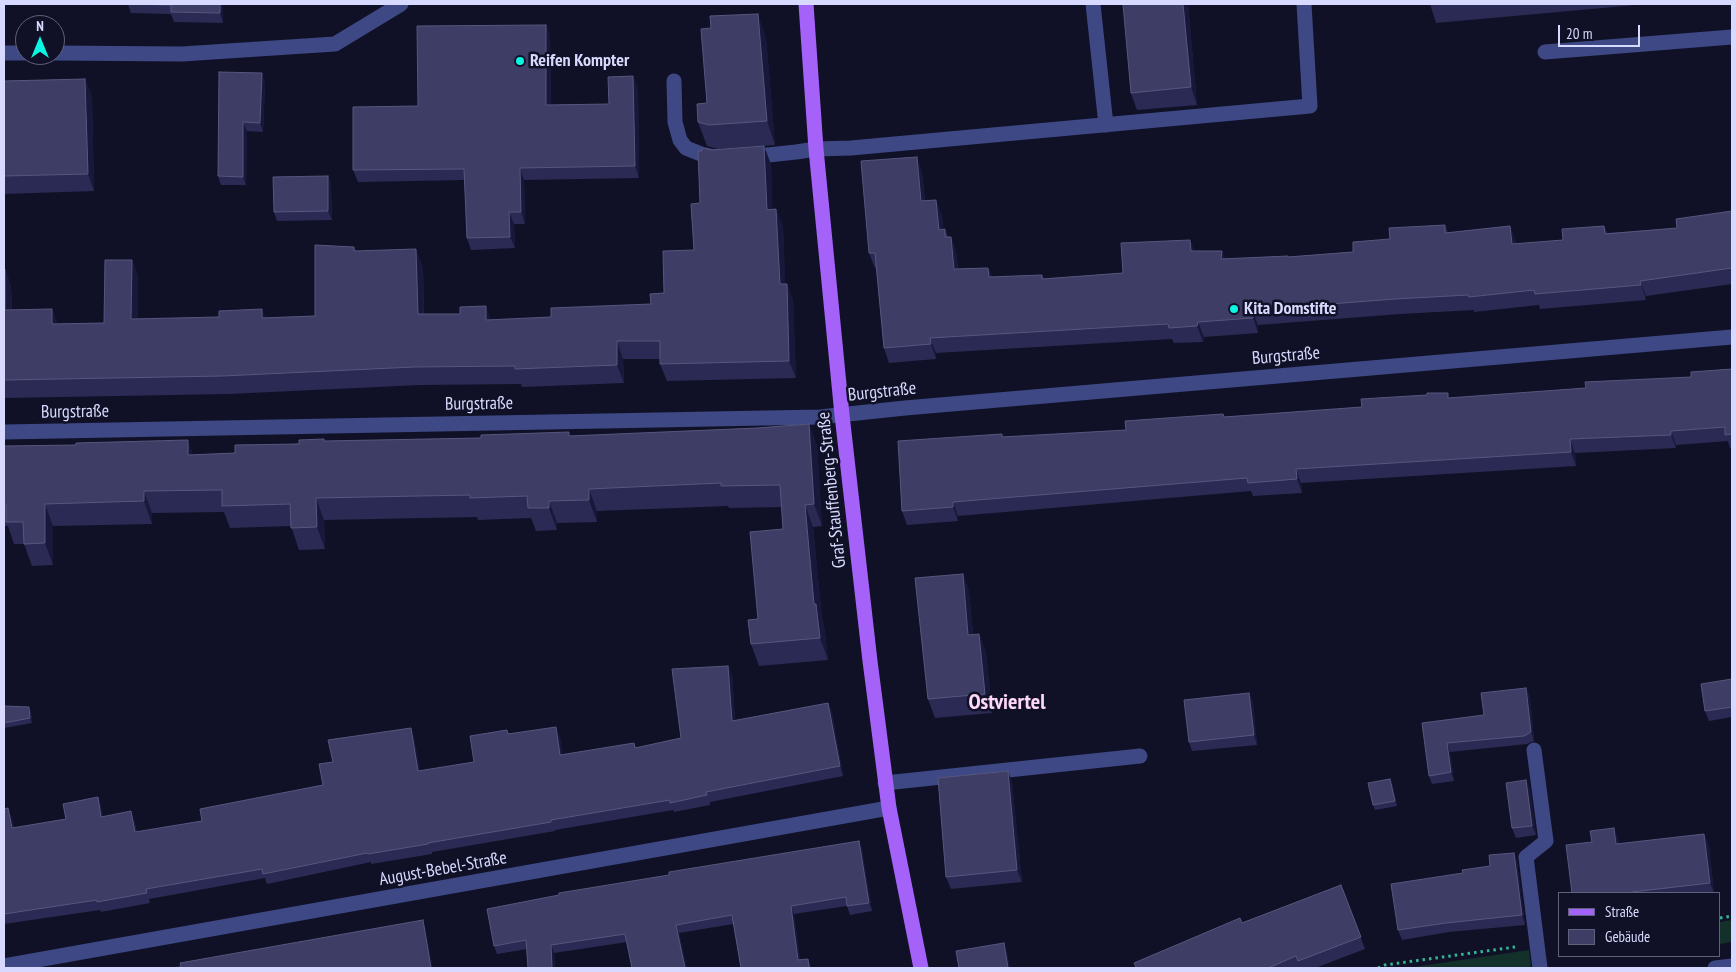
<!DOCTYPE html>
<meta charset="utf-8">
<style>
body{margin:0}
#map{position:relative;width:1736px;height:972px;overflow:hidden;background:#101126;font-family:"PT Sans Narrow",sans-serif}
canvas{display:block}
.frame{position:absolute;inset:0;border:5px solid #d7dafe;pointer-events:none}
.legend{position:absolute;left:1558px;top:892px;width:162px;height:65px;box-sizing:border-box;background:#101126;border:1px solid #60617c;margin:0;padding:6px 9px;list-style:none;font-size:15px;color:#d7dafe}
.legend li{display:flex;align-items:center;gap:10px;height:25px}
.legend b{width:25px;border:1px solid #60617c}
.north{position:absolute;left:15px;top:15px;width:50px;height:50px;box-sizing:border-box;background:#101126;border:1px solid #60617c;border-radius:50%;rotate:0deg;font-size:14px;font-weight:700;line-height:20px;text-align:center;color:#d7dafe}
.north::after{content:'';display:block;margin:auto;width:18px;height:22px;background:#0af6e2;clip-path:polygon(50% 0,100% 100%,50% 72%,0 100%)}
.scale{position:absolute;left:1558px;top:25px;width:82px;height:22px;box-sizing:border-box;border:2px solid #d7dafe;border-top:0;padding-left:6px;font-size:15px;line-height:18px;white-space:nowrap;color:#d7dafe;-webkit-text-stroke:4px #101126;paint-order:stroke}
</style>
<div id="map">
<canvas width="1736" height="972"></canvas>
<div class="frame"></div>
<ul class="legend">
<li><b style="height:6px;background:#a562f9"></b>Straße</li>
<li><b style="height:14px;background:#3d3d66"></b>Gebäude</li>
</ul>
<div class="north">N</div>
<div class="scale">20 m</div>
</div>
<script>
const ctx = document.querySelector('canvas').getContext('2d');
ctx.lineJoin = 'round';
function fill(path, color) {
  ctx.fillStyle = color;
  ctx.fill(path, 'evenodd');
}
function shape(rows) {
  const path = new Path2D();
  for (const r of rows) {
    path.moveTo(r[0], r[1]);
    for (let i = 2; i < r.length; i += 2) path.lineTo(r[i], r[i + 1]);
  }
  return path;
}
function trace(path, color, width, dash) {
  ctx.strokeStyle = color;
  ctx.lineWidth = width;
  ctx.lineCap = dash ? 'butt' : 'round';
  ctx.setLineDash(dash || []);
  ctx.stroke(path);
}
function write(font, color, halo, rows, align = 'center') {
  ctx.font = font + ' "PT Sans Narrow",sans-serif';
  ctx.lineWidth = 5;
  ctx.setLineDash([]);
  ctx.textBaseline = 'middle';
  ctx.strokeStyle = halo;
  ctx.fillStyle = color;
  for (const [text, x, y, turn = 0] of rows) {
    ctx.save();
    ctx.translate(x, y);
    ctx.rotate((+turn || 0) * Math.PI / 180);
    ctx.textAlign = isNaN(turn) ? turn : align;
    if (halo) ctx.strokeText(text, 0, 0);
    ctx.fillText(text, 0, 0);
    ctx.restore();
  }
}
fill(shape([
 [1732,920,1732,942,1720,944,1720,922],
 [1529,950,1531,968,1407,968]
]), '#13302a');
trace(shape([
 [1720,918,1732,916],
 [1378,968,1385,965,1515,947]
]), '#34b595', 3, [2.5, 4]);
trace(shape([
 [1093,4,1106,125],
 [1545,52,1732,37],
 [4,53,25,53],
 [55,53,182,54,335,44,401,4],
 [674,81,675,122,680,140,686,148,701,154,718,158],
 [749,157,796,152,816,149,851,148,1310,106,1304,4],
 [4,432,820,417,905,408,1732,337],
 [1534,750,1546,841,1526,857,1540,968],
 [885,783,1140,756],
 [4,966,889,808],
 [1715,968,1732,966]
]), '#3d4884', 15);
trace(shape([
 [806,4,816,149,842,415,870,661,889,808,921,968]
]), '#a562f9', 15);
fill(shape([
 [128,4,223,4,223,23,174,22,171,14,131,13],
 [1188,4,1197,105,1137,110,1131,93],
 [1430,4,1647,4,1436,23],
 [546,25,550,36,551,105,609,104,638,88,639,178,524,180,525,224,514,224,515,248,471,250,467,238,465,180,358,182,353,170,418,106],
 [766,38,775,145,718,149,707,146,698,122,707,103],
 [219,72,265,82,263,132,247,131,246,185,221,185,218,176],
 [85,79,92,97,94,191,4,194,4,81],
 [771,164,772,209,776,209,783,227,785,284,787,284,793,301,796,378,667,381,660,364,660,359,623,359,624,383,522,387,521,384,420,385,228,394,4,398,4,269,5,269,11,287,12,310,52,309,57,324,104,323,132,260,138,278,138,319,219,317,262,309,265,318,315,316,354,247,356,251,423,267,424,314,491,320,551,317,651,304,664,293,694,250,700,203],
 [922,172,925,201,942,215,943,230,945,229,948,237,951,237,956,252,958,269,988,268,992,277,1042,275,1044,279,1123,273,1190,240,1194,251,1222,251,1225,259,1288,257,1353,252,1390,239,1445,225,1448,233,1510,226,1516,244,1563,240,1604,226,1607,233,1677,228,1732,211,1732,284,1646,296,1646,300,1540,309,1539,305,1474,312,1474,310,1400,314,1258,325,1258,333,1204,337,1203,342,1174,343,1172,339,936,353,936,359,889,363,884,348,876,268,875,268,869,253],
 [328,176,331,185,332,220,277,221,274,212],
 [1732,369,1732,448,1730,448,1728,441,1676,445,1676,448,1575,453,1576,466,1301,483,1302,493,1253,496,1251,491,958,516,958,521,907,525,902,511,1002,434,1003,437,1126,430,1224,417,1362,407,1450,398,1586,388,1691,377],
 [809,424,817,446,822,526,813,527,822,618,824,626,828,660,759,666,751,644,783,529,782,507,729,508,728,506,597,511,597,522,557,523,557,530,536,531,531,518,478,520,477,517,324,520,325,549,299,550,291,526,230,528,224,512,152,513,152,524,53,526,53,565,32,566,24,544,14,544,8,526,4,526,4,446,193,455,235,453,324,439,324,441,571,436,757,428],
 [963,574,969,592,973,635,979,634,986,653,992,713,935,718,928,699],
 [728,666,732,675,735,721,828,703,832,713,843,776,710,802,710,805,674,812,673,810,555,830,555,831,432,852,432,854,371,864,371,862,267,884,265,878,149,899,150,903,101,912,100,910,4,924,4,809,12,818,14,828,66,819,98,797,101,807,103,816,134,820,137,832,202,821,323,785,333,762,411,728,414,738,420,771,474,762,508,733,560,737,562,755,634,743,636,748,681,738],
 [1732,679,1732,717,1709,721,1705,711],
 [1526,688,1530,697,1534,741,1527,744,1450,752,1454,781,1432,784,1429,776,1422,723,1484,715],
 [1249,693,1253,703,1257,745,1192,751,1189,742],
 [4,706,31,712,32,723,4,728],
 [1008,771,1012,783,1022,882,951,889,946,877],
 [1526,780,1530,789,1536,835,1516,838,1512,828],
 [1392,783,1397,806,1375,810,1373,805],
 [1704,834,1709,846,1714,893,1572,893,1619,840,1619,844],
 [859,841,862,849,872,911,850,915,847,906,794,914,800,960,808,959,811,968,741,968,733,924,679,933,687,968,632,968,627,942,554,953,555,968,528,968,527,949,497,954,494,946,669,875],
 [1514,853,1517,862,1525,925,1449,932,1402,940,1398,930,1463,873,1490,866],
 [1341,885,1365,949,1315,968,1133,968,1242,923]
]), '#2b2a54');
fill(shape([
 [220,4,223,4,223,23,220,13],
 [1183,4,1188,4,1197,105,1191,87],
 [758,14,766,38,775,145,767,121],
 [546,25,550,36,551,116,546,105],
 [262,73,265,82,263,132,260,123],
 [633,76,638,88,639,178,635,166],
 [85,79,92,97,94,191,88,174],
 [243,122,247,131,246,185,243,177],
 [764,146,771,164,773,227,767,210],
 [917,157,922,172,926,216,921,201],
 [520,168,524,180,525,224,521,212],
 [328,176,331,185,332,220,328,211],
 [936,200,942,215,944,245,939,230],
 [776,209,783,227,786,302,780,284],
 [509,212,514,224,515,248,510,237],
 [1510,226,1516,241,1518,259,1512,244],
 [951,237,956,252,959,284,954,269],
 [1190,240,1196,255,1191,251],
 [416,249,423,267,424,332,418,314],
 [1222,251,1228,266,1221,259],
 [132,260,138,278,138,337,131,319],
 [988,268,994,283,989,277],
 [5,269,11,287,12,328,5,310],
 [1640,281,1646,296,1646,300,1641,285],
 [787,284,793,301,796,378,789,361],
 [486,306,492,324,486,320],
 [52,309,59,327,52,324],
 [262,309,268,327,262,318],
 [1252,310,1258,325,1258,333,1253,318],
 [1198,322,1204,337,1203,342,1197,326],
 [930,338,936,353,936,359,931,344],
 [617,341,623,359,624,383,617,365],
 [809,424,817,446,822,526,814,504],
 [1671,431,1676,445,1676,448,1671,435],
 [1570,439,1575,453,1576,466,1571,452],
 [188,440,196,463,188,455],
 [1296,469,1301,483,1302,493,1297,479],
 [589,489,597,511,597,522,589,500],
 [144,491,152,513,152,524,144,501],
 [316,498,324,520,325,549,317,527],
 [549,501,557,523,557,530,549,508],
 [953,502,958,516,958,521,953,507],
 [45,504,53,526,53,565,45,543],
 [805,505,813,527,822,618,824,626,828,660,820,638,814,604],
 [963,574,969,592,975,654,968,635],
 [979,634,986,653,992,713,985,694],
 [728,666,732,675,736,731,732,721],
 [1526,688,1530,697,1534,741,1531,732],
 [1249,693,1253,703,1257,745,1254,735],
 [828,703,832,713,843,776,840,766],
 [29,707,31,712,32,723,30,718],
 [556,727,560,737,564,765,560,755],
 [411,728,414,738,422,781,418,771],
 [1447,743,1450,752,1454,781,1451,772],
 [1008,771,1012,783,1022,882,1017,870],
 [1390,779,1392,783,1397,806,1395,801],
 [1526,780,1530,789,1536,835,1532,826],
 [98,797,101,807,105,826,101,817],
 [8,808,12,818,16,838,12,828],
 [131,811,134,820,138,842,135,832],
 [1614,828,1619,840,1621,856,1616,844],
 [1704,834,1709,846,1714,893,1710,883],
 [859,841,862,849,872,911,869,903],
 [1514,853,1517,862,1525,925,1522,915],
 [791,906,794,914,801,968,798,960],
 [423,920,426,930,433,968,431,968],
 [676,925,679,933,687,968,685,968],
 [1004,943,1008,955,1010,968,1008,968],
 [551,945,554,953,555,968,552,968]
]), '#18183a');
const building = shape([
 [128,4,220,4,220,13,171,12,171,5,128,4],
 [1123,4,1183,4,1191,87,1131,93,1123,4],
 [758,14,767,121,709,125,698,122,697,104,707,103,701,29,711,28,710,16,758,14],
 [546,25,546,105,609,104,608,77,633,76,635,166,520,168,521,212,509,212,510,237,467,238,464,169,353,170,353,107,418,106,417,26,546,25],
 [219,72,262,73,260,123,243,122,243,177,218,176,219,72],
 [85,79,88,174,4,176,4,81,85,79],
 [764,146,767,210,776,209,780,284,787,284,789,361,660,364,660,341,617,341,617,365,515,369,515,366,414,367,222,376,4,380,4,269,5,269,5,310,52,309,52,324,104,323,105,260,132,260,131,319,219,317,219,311,262,309,262,318,315,316,315,245,354,247,354,251,416,249,418,314,460,314,460,307,486,306,486,320,551,317,551,308,651,304,650,294,664,293,663,251,694,250,691,204,700,203,698,151,702,151,702,148,711,150,764,146],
 [917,157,921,201,936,200,939,230,945,229,945,237,951,237,954,269,988,268,989,277,1042,275,1042,279,1123,273,1121,243,1190,240,1191,251,1222,251,1221,259,1288,256,1288,257,1353,252,1353,242,1390,239,1389,228,1445,225,1445,233,1510,226,1512,244,1563,240,1562,229,1604,226,1605,234,1677,228,1676,219,1732,211,1732,268,1640,281,1641,285,1535,294,1534,290,1469,297,1468,295,1395,299,1252,310,1253,318,1198,322,1197,326,1169,328,1168,324,930,338,931,344,884,348,875,253,869,253,861,161,917,157],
 [328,176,328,211,274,212,273,177,328,176],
 [1732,369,1732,434,1725,435,1725,427,1671,431,1671,435,1570,439,1571,452,1296,469,1297,479,1248,483,1247,478,953,502,953,507,902,511,898,441,1002,434,1002,437,1126,430,1125,421,1223,414,1224,417,1362,407,1361,399,1427,395,1427,393,1448,393,1448,398,1586,388,1585,382,1691,377,1691,372,1732,369],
 [809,424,814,504,805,505,814,604,816,604,820,638,751,644,748,620,758,619,750,532,783,529,780,485,721,486,721,483,589,489,589,500,549,501,549,508,528,508,527,496,470,498,470,495,316,498,317,527,291,528,290,504,222,506,222,490,144,491,144,501,45,504,45,543,24,544,23,522,6,522,6,504,4,504,4,446,76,445,76,443,188,440,188,455,235,453,235,445,299,444,299,440,324,439,324,441,481,438,481,435,569,432,569,436,757,428,809,424],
 [963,574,968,635,979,634,985,694,928,699,915,578,963,574],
 [728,666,732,721,828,703,840,766,706,792,707,795,670,803,670,800,551,820,551,822,428,843,428,844,368,854,367,853,263,874,262,869,146,889,147,893,97,902,97,900,4,914,4,809,8,808,12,828,66,819,63,804,98,797,101,817,131,811,135,832,202,821,200,809,323,785,319,764,333,762,328,740,411,728,418,771,474,762,470,736,507,730,508,734,556,727,560,755,634,743,635,748,681,738,672,669,728,666],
 [1732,679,1732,707,1705,711,1701,684,1732,679],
 [1526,688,1531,732,1524,736,1447,743,1451,772,1429,776,1422,723,1484,715,1481,693,1526,688],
 [1249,693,1254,735,1189,742,1184,700,1249,693],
 [4,706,29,707,30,718,4,723,4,706],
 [1008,771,1017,870,946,877,938,778,1008,771],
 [1390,779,1395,801,1373,805,1368,783,1390,779],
 [1526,780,1532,826,1512,828,1506,783,1526,780],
 [1614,828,1616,844,1704,834,1710,883,1632,892,1632,893,1572,893,1566,845,1592,842,1590,831,1614,828],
 [859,841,869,903,847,906,846,897,791,906,798,960,808,959,809,968,741,968,732,915,676,925,685,968,632,968,625,934,551,945,552,968,528,968,526,940,494,946,487,909,559,895,559,893,669,875,669,872,859,841],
 [1514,853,1522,915,1446,923,1398,930,1391,884,1463,873,1462,870,1490,866,1489,855,1514,853],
 [1341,885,1361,937,1298,961,1296,956,1268,968,1133,968,1136,967,1134,963,1240,918,1242,923,1341,885],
 [423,920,431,968,170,968,181,967,180,963,423,920],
 [1004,943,1008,968,959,968,956,951,1004,943]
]);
fill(building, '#3d3d66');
trace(building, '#56567e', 1);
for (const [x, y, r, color] of [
 [520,61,5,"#0af6e2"],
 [1234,309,5,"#0af6e2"]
]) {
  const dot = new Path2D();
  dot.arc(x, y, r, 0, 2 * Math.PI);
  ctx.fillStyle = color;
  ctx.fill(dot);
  trace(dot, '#101126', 2);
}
write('bold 18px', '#d7dafe', '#101126', [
 ["Reifen Kompter",530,61],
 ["Kita Domstifte",1244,309]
], 'left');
write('18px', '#d7dafe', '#101126', [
 ["Burgstraße",1286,356,-5],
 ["Burgstraße",882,392,-6],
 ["Burgstraße",479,404,-1],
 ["Burgstraße",75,412,-1],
 ["Graf-Stauffenberg-Straße",832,490,-96],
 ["August-Bebel-Straße",443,869,-10]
]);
write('bold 22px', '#fed9f7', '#101126', [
 ["Ostviertel",1007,703]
]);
</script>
